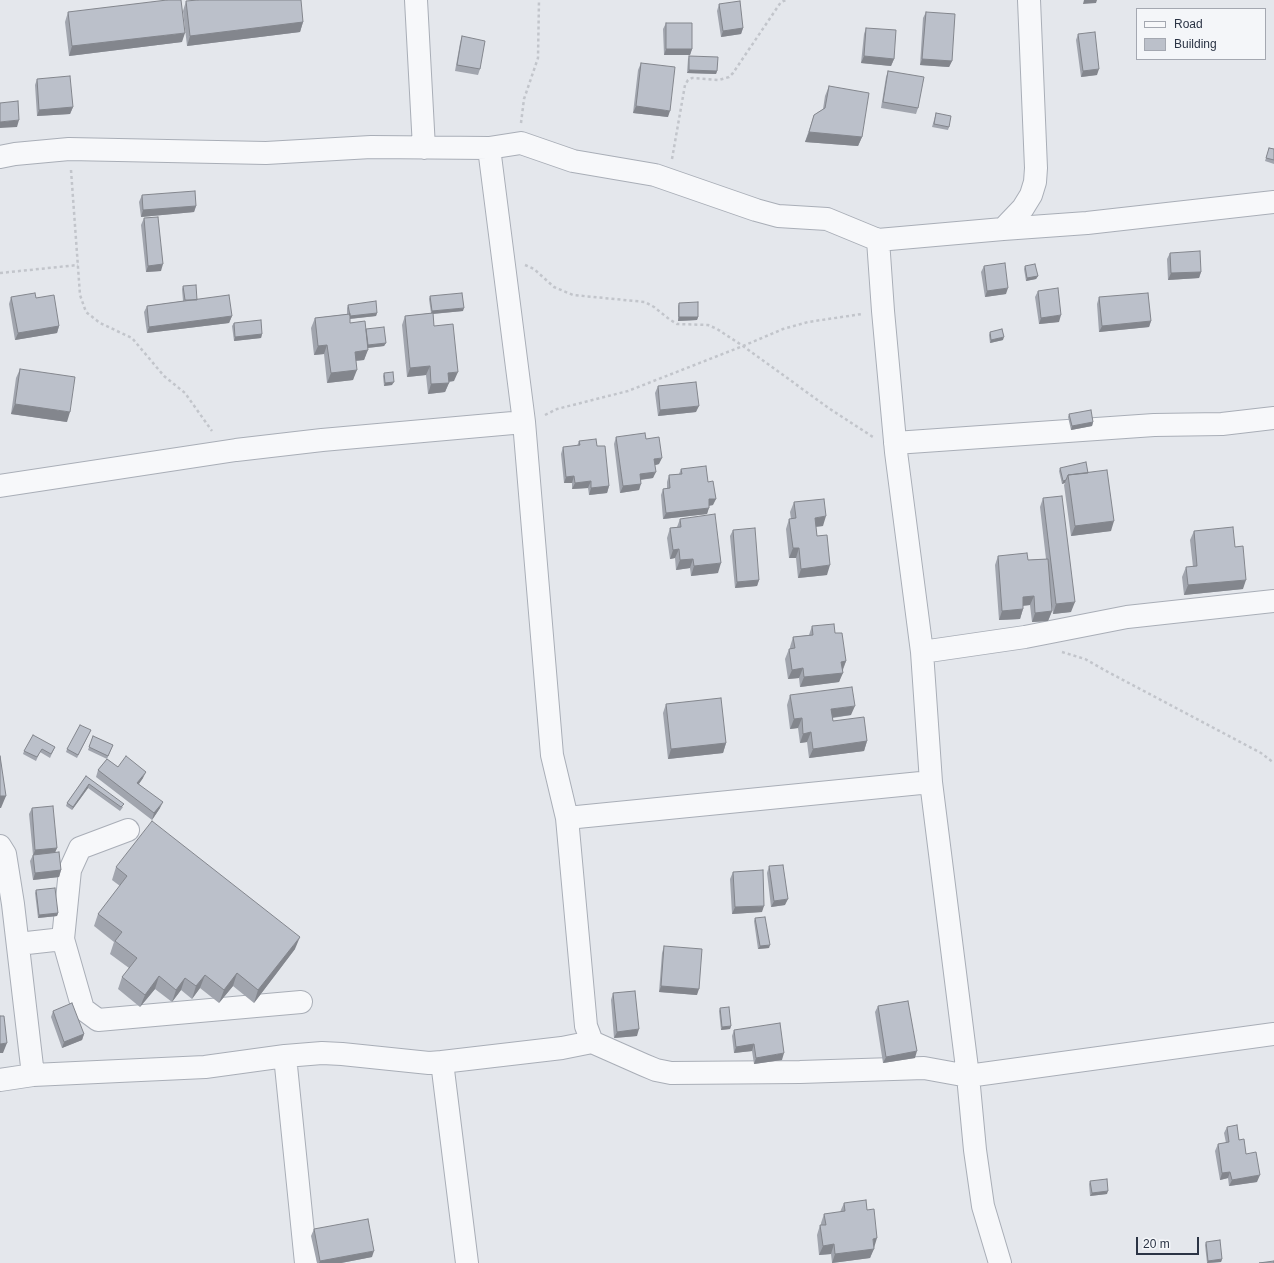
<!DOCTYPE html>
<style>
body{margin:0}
#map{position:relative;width:1274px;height:1263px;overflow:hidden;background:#e4e7ec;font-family:Arial,sans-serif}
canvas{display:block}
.legend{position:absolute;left:1136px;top:8px;width:130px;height:52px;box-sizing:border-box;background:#f4f6f9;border:1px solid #a4a8b1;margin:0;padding:5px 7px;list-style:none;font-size:12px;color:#2b3445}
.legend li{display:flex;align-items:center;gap:8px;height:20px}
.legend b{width:20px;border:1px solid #a4a8b1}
.scale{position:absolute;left:1136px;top:1237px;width:63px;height:18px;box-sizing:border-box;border:2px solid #2b3445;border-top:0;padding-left:5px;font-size:12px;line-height:14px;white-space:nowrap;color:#2b3445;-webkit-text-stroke:3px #f4f6f9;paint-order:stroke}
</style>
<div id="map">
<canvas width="1274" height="1263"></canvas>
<ul class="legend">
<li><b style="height:5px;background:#f7f8fa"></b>Road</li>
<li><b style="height:11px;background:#bbc0ca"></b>Building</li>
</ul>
<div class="scale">20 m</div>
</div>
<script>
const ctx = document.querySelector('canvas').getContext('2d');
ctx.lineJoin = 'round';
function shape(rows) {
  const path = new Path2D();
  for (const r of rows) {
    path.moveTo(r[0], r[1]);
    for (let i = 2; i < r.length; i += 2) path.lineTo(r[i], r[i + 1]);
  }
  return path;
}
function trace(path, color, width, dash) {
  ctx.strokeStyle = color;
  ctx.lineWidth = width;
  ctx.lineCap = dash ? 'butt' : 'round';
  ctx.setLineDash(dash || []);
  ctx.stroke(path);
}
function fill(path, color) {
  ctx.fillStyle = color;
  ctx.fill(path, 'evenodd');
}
const minor = shape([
 [416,0,424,148],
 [489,148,524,422,552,755,567,818,586,1026,592,1042,644,1065,656,1070,671,1073,800,1072,924,1068,968,1076,1274,1034],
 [0,157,15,154,69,149,266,153,371,147,489,148,521,143,573,161,655,175,756,210,778,216,827,219,878,240,1003,229,1087,223,1274,202],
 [1003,229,1023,208,1031,195,1035,182,1036,168,1029,0],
 [878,240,883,311,896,452,922,652,931,782,968,1076,975,1150,983,1206,1000,1263],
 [895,443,1154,425,1222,424,1274,418],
 [0,486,236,450,322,440,524,422],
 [922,652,1025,637,1127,617,1274,601],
 [567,818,931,782],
 [128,830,80,848,70,870,63,939,83,1009,98,1020,301,1002],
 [0,846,5,854,13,904,33,1075],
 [18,944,63,939],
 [285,1056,306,1263],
 [442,1062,467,1263],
 [0,1080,33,1075,205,1067,285,1056,322,1053,342,1054,429,1063,442,1062,562,1048,592,1042]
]);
trace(minor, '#a9aeb7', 24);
trace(shape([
 [521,123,524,99,538,58,539,0],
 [672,159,685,85,688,80,692,78,719,80,729,77,733,73,781,2,786,0],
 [71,170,80,295,86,312,100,323,132,338,164,376,185,393,212,431],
 [525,265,534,269,554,287,573,295,645,302,654,307,669,319,677,324,708,325,717,329,743,346,830,409,873,437],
 [0,273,78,265],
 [545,415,557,409,628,391,743,346,783,329,808,322,862,314],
 [1062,652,1085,659,1108,672,1261,753,1274,763]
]), '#c2c5cb', 2.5, [3, 3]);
trace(minor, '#f7f8fa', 22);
fill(shape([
 [186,1,303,22,300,32,187,46,183,11],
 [719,4,743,28,741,34,721,37,717,11],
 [68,12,182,42,69,56,65,22],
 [926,12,952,61,949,67,920,65,923,18],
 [666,23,692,49,690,55,664,55,663,29],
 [866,28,894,59,891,66,861,63,864,34],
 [1078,34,1097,75,1081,77,1076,40],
 [462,36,480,69,478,75,455,71,460,43],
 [689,56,717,71,716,74,687,73,688,59],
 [641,63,668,117,633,113,638,70],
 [888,71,918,108,916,114,881,108,886,77],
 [37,79,73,107,70,114,37,116,35,85],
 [829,86,862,137,858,146,805,142,814,115,823,109,825,96],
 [936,113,949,127,948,130,932,127],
 [1269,148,1274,149,1274,164,1265,161],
 [142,195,196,206,194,212,141,217,139,202],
 [144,218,161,271,146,272,141,225],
 [1170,253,1201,272,1199,278,1168,280,1167,259],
 [984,266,1006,294,985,297,981,272],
 [1025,266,1038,276,1036,279,1026,281,1024,269],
 [183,286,197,300,232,316,229,323,147,333,144,312,147,306,183,301,182,289],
 [1038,291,1059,322,1039,324,1035,297],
 [430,296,463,311,433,314,434,326,454,381,449,382,445,392,428,394,426,375,407,377,402,325,405,316,431,313,429,299],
 [11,297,36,298,59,326,57,333,15,340,9,304],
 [1099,297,1151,321,1149,327,1099,332,1097,304],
 [679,303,698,317,697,320,678,321,678,306],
 [348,305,377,313,376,316,350,319,350,323,366,330,386,343,384,346,368,348,364,360,356,361,353,380,327,383,324,354,314,355,311,328,315,318,347,314,347,308],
 [234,323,262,334,261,338,234,341,232,326],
 [990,332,1003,340,990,343,989,335],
 [20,369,67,422,11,414,16,378],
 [384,373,392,385,384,386,383,376],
 [658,386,696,412,658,416,655,393],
 [1069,414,1093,422,1092,426,1071,430,1068,417],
 [616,437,646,439,659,464,655,465,653,478,641,480,639,490,620,493,614,444],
 [579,441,597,446,609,486,607,493,589,495,588,488,572,489,572,483,564,483,561,454,563,447,577,446],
 [1060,468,1088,473,1111,531,1071,536,1064,485,1065,483,1062,484,1059,471],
 [681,469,708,482,713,505,709,506,707,514,663,519,661,495,663,489,667,488,667,482,669,475,679,474],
 [1043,498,1071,612,1053,614,1051,599,1052,611,1048,621,1032,622,1030,605,1023,606,1023,609,1020,619,999,620,995,565,998,556,1028,560,1046,559,1040,507],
 [794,502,823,526,816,527,817,536,827,575,798,578,796,558,789,558,786,529,789,519,791,519,790,512],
 [680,519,718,573,691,576,690,568,676,570,675,558,670,559,667,538,670,528,677,527],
 [733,530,759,580,757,586,735,588,730,536],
 [1194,531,1235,547,1243,589,1184,595,1182,577,1186,567,1193,567,1190,540],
 [812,626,835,633,846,661,839,682,800,687,799,678,788,679,785,659,789,649,790,649,790,647,793,637,809,635],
 [790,695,851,715,833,718,833,721,867,741,864,751,809,758,807,742,800,743,798,728,790,729,787,705],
 [666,704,726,743,723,753,668,759,663,713],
 [91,730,77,758,66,752,67,749],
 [93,736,113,745,107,759,118,767,143,778,139,784,160,808,152,820,96,777,98,770,107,759,88,750],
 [55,747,50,758,40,752,36,761,23,754,24,751],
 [86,776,123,807,120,811,88,788,72,810,66,806,67,803],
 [32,808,57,848,55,852,61,870,59,877,33,880,30,861,33,855,29,814],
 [769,866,785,905,771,907,767,873],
 [116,867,295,949,254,1003,233,986,219,1003,200,988,192,999,181,990,172,1002,155,989,140,1007,118,989,122,977,129,968,110,954,114,942,94,926,98,914,120,886,112,880],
 [733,872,762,912,732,914,730,879],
 [36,890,58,913,57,916,38,918,35,893],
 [755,918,769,948,758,949,754,921],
 [664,946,697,995,659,992,662,953],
 [613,993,637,1036,614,1038,611,1000],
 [878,1006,915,1058,883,1063,875,1012],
 [720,1008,731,1026,730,1029,721,1030,719,1011],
 [53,1011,84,1034,82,1040,62,1048,51,1017],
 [734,1030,782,1060,754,1064,752,1051,734,1053,732,1036],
 [1227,1127,1239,1140,1246,1154,1257,1182,1229,1186,1228,1178,1220,1180,1215,1151,1218,1144,1226,1143,1224,1133],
 [1090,1181,1107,1194,1090,1196,1089,1184],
 [844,1203,867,1210,874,1247,870,1258,832,1263,831,1254,819,1255,817,1235,820,1225,821,1225,821,1223,824,1214,840,1212],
 [314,1229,372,1257,341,1263,317,1263,311,1236],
 [1206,1242,1222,1259,1221,1262,1207,1263,1205,1245]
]), '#a1a5ae');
fill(shape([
 [1084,0,1097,0,1096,3,1083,4],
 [303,22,300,32,187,46,190,36],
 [743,28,741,34,721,37,723,31],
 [185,33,182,42,69,56,72,46],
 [666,49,692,49,690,55,664,55],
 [864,56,894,59,891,66,861,63],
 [922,59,952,61,949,67,920,65],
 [1099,69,1097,75,1081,77,1083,71],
 [689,70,717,71,716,74,687,73],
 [636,106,670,111,668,117,633,113],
 [73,107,70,114,37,116,39,110],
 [19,120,17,127,0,128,0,122],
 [809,132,862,137,858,146,805,142],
 [196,206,194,212,141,217,143,210],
 [163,264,161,271,146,272,148,266],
 [1201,272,1199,278,1168,280,1171,273],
 [1038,276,1036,279,1026,281,1027,278],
 [1008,288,1006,294,985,297,987,291],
 [464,308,463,311,431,314,432,311],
 [377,313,376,316,348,319,349,316],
 [1061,315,1059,322,1039,324,1041,318],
 [232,316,229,323,147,333,149,327],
 [679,317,698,317,697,320,678,321],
 [1151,321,1149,327,1099,332,1102,326],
 [59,326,57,333,15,340,18,333],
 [262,334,261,338,234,341,235,337],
 [1004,337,1003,340,990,343,991,340],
 [386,343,384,346,367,348,368,345],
 [327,345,324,354,314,355,318,346],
 [368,350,364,360,351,361,355,352],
 [430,366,426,375,407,377,410,368],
 [357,370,353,380,327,383,331,373],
 [458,372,454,381,444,382,448,373],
 [394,382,392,385,384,386,385,383],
 [449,383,445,392,428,394,431,384],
 [15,404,70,412,67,422,11,414],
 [699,406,696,412,658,416,660,410],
 [1093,422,1092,426,1071,430,1072,426],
 [662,458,659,464,652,466,654,459],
 [656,472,653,478,637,480,640,474],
 [574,476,572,483,564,483,566,477],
 [1066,480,1065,483,1062,484,1063,481],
 [591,481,588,488,572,489,575,483],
 [641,484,639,490,620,493,623,486],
 [609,486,607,493,589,495,591,488],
 [709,499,716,499,713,505,706,506],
 [709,508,707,514,663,519,666,513],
 [826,516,823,526,811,527,815,518],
 [1114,521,1111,531,1071,536,1075,526],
 [793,548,799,548,796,558,789,558],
 [679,549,675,558,670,559,673,550],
 [693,559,690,568,676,570,680,560],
 [721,563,718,573,691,576,694,566],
 [830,565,827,575,798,578,801,569],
 [759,580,757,586,735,588,737,582],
 [1246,580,1243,589,1184,595,1188,585],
 [1034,596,1030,605,1019,606,1023,597],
 [1075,602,1071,612,1053,614,1056,604],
 [1023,609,1020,619,999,620,1002,611],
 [1052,611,1048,621,1032,622,1035,613],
 [846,661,842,671,841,662],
 [803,668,799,678,788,679,792,670],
 [843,673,839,682,800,687,804,677],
 [855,706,851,715,828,718,831,709],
 [802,718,798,728,790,729,794,719],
 [811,732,807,742,800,743,803,734],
 [867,741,864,751,809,758,813,749],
 [726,743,723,753,668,759,671,749],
 [146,772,143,778,135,789,137,783],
 [89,784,88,788,72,810,73,807],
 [0,796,6,796,1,808,0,808],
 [163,802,160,808,152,820,154,813],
 [57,848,54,855,33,856,35,850],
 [61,870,59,877,33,880,35,873],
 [788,899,785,905,771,907,774,901],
 [764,906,762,912,732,914,735,907],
 [58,913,57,916,38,918,39,915],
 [300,937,295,949,254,1003,258,990],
 [770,945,769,948,758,949,760,946],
 [237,973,233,986,219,1003,224,990],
 [205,975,200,988,192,999,196,986],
 [159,976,155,989,140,1007,145,995],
 [185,978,181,990,172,1002,176,990],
 [661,986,699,989,697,995,659,992],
 [731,1026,730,1029,721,1030,722,1027],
 [639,1029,637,1036,614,1038,617,1032],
 [84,1034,82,1040,62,1048,64,1042],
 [7,1043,3,1053,0,1053,0,1044],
 [754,1044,752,1051,734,1053,736,1047],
 [917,1051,915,1058,883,1063,886,1057],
 [784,1053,782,1060,754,1064,756,1058],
 [1230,1172,1228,1178,1220,1180,1222,1173],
 [1260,1175,1257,1182,1229,1186,1232,1180],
 [1108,1191,1107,1194,1090,1196,1092,1193],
 [877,1238,874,1248,873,1239],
 [834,1244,831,1254,819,1255,823,1246],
 [874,1249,870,1258,832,1263,835,1254],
 [374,1251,372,1257,341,1263,319,1263,320,1261],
 [1222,1259,1221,1262,1207,1263,1208,1261]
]), '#83868d');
const building = shape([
 [167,0,181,0,185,33,72,46,68,12,167,0],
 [198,0,301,0,303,22,190,36,186,1,198,0],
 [740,1,743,28,723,31,719,4,740,1],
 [926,12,955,14,952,61,922,59,926,12],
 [666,23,692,23,692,49,666,49,666,23],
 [866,28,896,30,894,59,864,56,866,28],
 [1095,32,1099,69,1083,71,1078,34,1095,32],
 [462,36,485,41,480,69,457,65,462,36],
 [689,56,718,57,717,71,689,70,689,56],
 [641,63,675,67,670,111,636,106,641,63],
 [888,71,924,77,918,108,883,102,888,71],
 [70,76,73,107,39,110,37,79,70,76],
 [829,86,869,93,862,137,809,132,814,115,825,108,829,86],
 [18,101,19,120,0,122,0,103,18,101],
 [936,113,951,116,949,127,934,124,936,113],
 [1269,148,1274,149,1274,160,1266,158,1269,148],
 [195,191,196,206,143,210,142,195,195,191],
 [158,217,163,264,148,266,144,218,158,217],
 [1200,251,1201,272,1171,273,1170,253,1200,251],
 [1005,263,1008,288,987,291,984,266,1005,263],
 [1035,264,1038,276,1027,278,1025,266,1035,264],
 [196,285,197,300,185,300,183,286,196,285],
 [1058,288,1061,315,1041,318,1038,291,1058,288],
 [35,293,36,298,54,295,59,326,18,333,11,297,35,293],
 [462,293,464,308,432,311,430,296,462,293],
 [1148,293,1151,321,1102,326,1099,297,1148,293],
 [229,295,232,316,149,327,147,306,229,295],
 [376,301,377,313,350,316,348,305,376,301],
 [698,302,698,317,679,317,679,303,698,302],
 [433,313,434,326,453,324,458,372,448,373,449,383,431,384,430,366,410,368,405,316,433,313],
 [350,314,350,323,365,321,368,350,355,352,357,370,331,373,327,345,318,346,315,318,350,314],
 [261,320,262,334,235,337,234,323,261,320],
 [384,327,386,343,368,345,366,329,384,327],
 [1002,329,1004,337,991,340,990,332,1002,329],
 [20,369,75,377,70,412,15,404,20,369],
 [393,372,394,382,385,383,384,373,393,372],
 [696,382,699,406,660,410,658,386,696,382],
 [1091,410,1093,422,1072,426,1069,414,1091,410],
 [645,433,646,439,659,437,662,458,654,459,656,472,640,474,641,484,623,486,616,437,645,433],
 [596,439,597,446,605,446,609,486,591,488,591,481,575,483,574,476,566,477,563,447,580,445,579,441,596,439],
 [1086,462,1088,473,1068,475,1066,480,1063,481,1060,468,1086,462],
 [706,466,708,482,713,481,716,499,709,499,709,508,666,513,663,489,670,488,669,475,682,474,681,469,706,466],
 [1107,470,1114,521,1075,526,1068,475,1107,470],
 [1062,496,1075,602,1056,604,1043,498,1062,496],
 [824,499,826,516,815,518,817,536,827,535,830,565,801,569,799,548,793,548,789,519,796,518,794,502,824,499],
 [715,514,721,563,694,566,693,559,680,560,679,549,673,550,670,528,681,527,680,519,715,514],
 [1233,527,1235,547,1243,546,1246,580,1188,585,1186,567,1197,566,1194,531,1233,527],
 [755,528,759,580,737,582,733,530,755,528],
 [1027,553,1028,560,1048,559,1052,611,1035,613,1034,596,1023,597,1023,609,1002,611,998,556,1027,553],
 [834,624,835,633,842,633,846,661,841,662,843,673,804,677,803,668,792,670,789,649,795,648,793,637,813,635,812,626,834,624],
 [852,687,855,706,831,709,833,721,864,717,867,741,813,749,811,732,803,734,802,718,794,719,790,695,852,687],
 [721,698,726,743,671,749,666,704,721,698],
 [80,725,91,730,78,755,67,749,80,725],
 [33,735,55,747,51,754,42,749,37,757,24,751,33,735],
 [93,736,113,745,108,756,89,747,93,736],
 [0,756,6,796,0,796,0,756],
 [126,756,146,772,137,783,163,802,154,813,98,770,107,759,118,767,126,756],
 [86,776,124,804,121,807,89,784,73,807,67,803,86,776],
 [53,806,57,848,35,850,32,808,53,806],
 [152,821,300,937,258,990,237,973,224,990,205,975,196,986,185,978,176,990,159,976,145,995,122,977,137,958,115,941,122,932,98,914,127,876,116,867,152,821],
 [59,852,61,870,35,873,33,855,59,852],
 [783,865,788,899,774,901,769,866,783,865],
 [763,870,764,906,735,907,733,872,763,870],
 [55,888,58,913,39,915,36,890,55,888],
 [765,917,770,945,760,946,755,918,765,917],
 [664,946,702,949,699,989,661,986,664,946],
 [635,991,639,1029,617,1032,613,993,635,991],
 [908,1001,917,1051,886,1057,878,1006,908,1001],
 [72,1003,84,1034,64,1042,53,1011,72,1003],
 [729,1007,731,1026,722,1027,720,1008,729,1007],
 [0,1016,4,1016,7,1043,0,1044,0,1016],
 [780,1023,784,1053,756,1058,754,1044,736,1047,734,1030,780,1023],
 [1237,1125,1239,1140,1244,1139,1246,1154,1256,1152,1260,1175,1232,1180,1230,1172,1222,1173,1218,1144,1229,1142,1227,1127,1237,1125],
 [1107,1179,1108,1191,1092,1193,1090,1181,1107,1179],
 [866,1200,867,1210,874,1209,877,1238,873,1239,874,1249,835,1254,834,1244,823,1246,820,1225,826,1225,824,1214,845,1211,844,1203,866,1200],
 [368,1219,374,1251,320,1261,314,1229,368,1219],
 [1220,1240,1222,1259,1208,1261,1206,1242,1220,1240],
 [1274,1261,1274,1263,1259,1263,1274,1261]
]);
fill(building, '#bbc0ca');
trace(building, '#83868d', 1);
</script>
